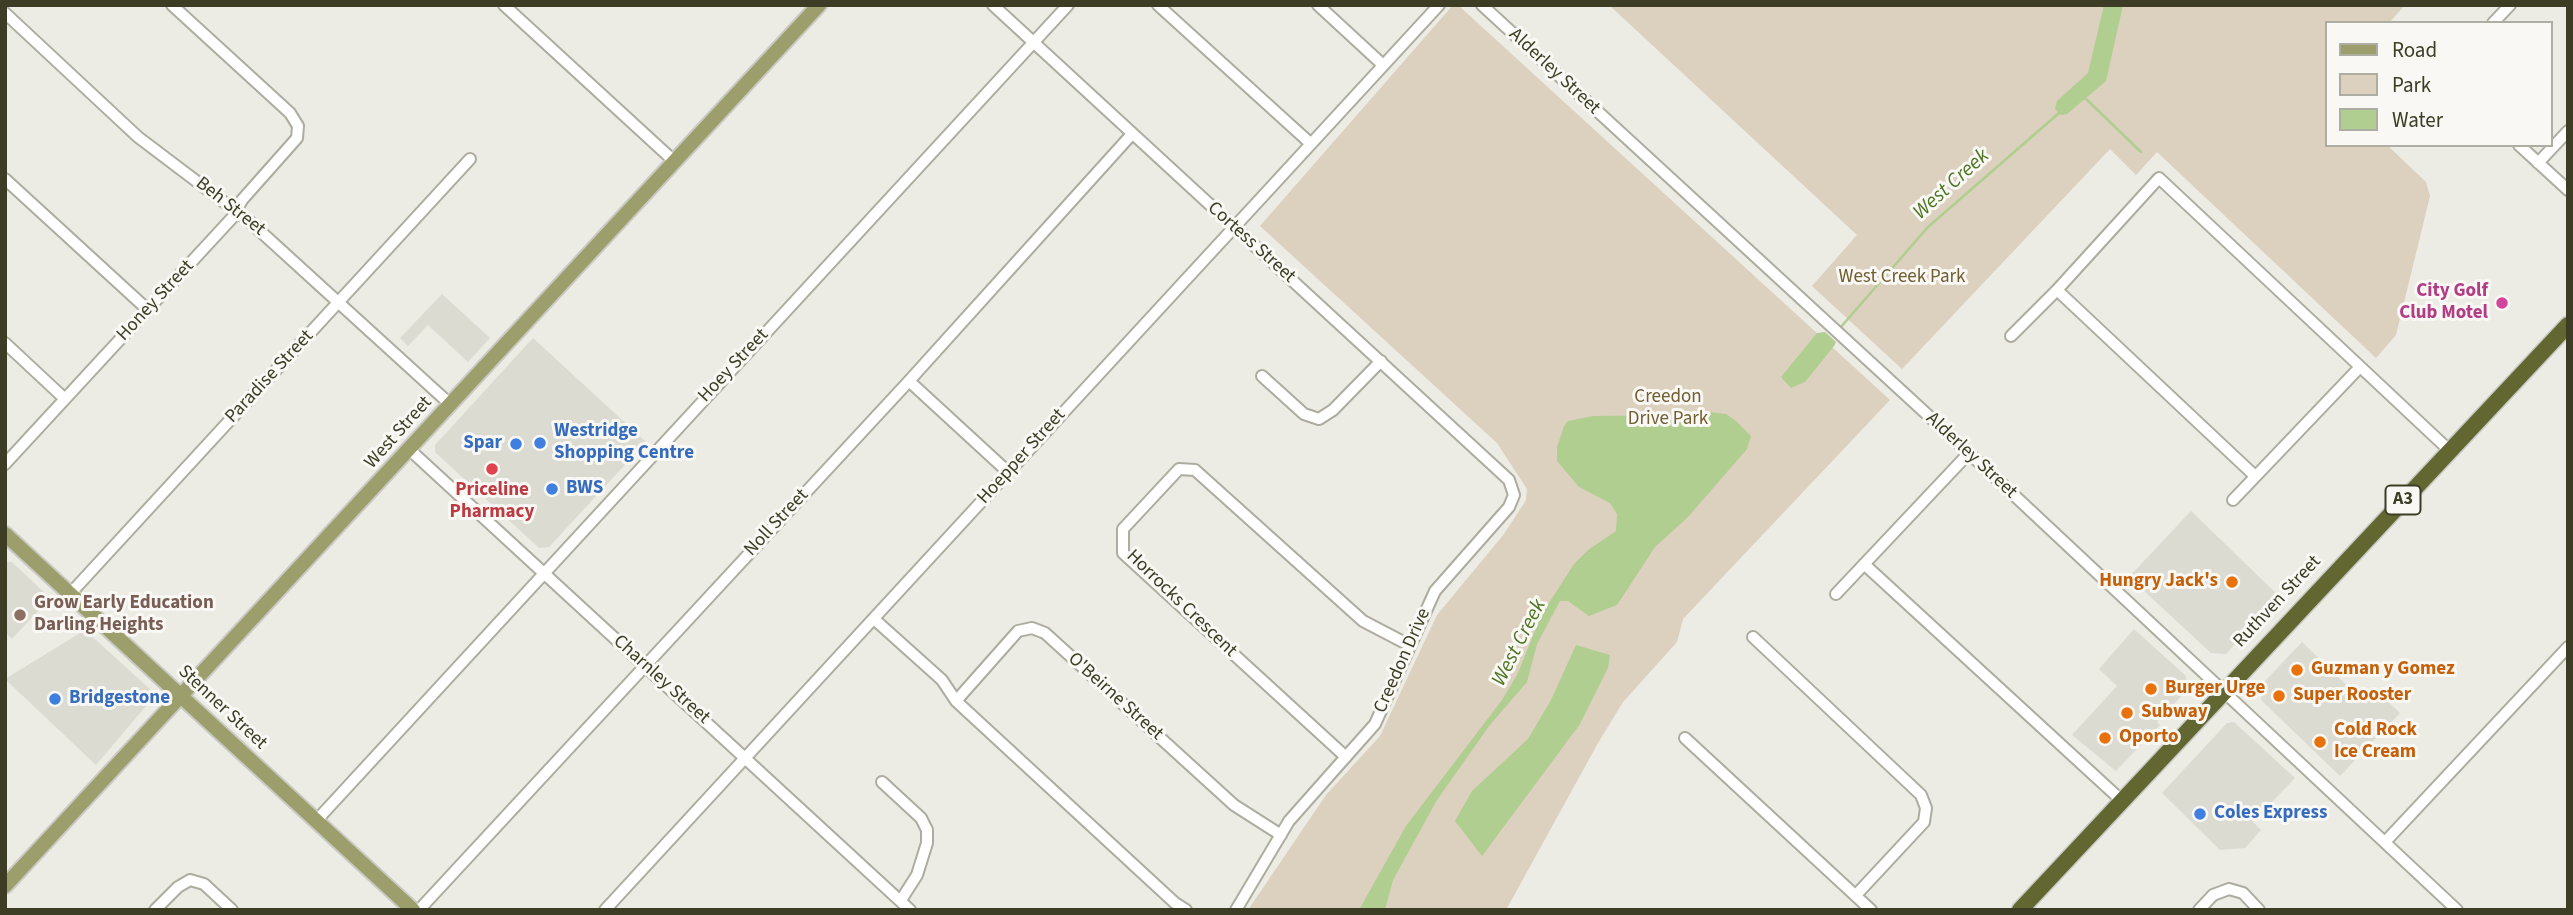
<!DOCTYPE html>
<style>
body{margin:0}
#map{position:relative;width:2573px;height:915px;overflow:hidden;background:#ecebe4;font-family:"Source Sans 3",sans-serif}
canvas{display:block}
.frame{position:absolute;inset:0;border:7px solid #3c3d24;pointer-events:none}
.legend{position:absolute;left:2325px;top:21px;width:228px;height:126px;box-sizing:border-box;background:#f9f8f4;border:2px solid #adada1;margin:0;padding:9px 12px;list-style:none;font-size:21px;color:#3c3d24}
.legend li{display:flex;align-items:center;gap:14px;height:35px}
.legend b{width:35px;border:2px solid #adada1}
</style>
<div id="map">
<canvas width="2573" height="915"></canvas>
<div class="frame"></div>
<ul class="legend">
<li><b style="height:9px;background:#9c9f6b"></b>Road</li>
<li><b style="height:19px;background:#dcd0be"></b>Park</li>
<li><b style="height:19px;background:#b0ce8f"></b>Water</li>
</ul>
</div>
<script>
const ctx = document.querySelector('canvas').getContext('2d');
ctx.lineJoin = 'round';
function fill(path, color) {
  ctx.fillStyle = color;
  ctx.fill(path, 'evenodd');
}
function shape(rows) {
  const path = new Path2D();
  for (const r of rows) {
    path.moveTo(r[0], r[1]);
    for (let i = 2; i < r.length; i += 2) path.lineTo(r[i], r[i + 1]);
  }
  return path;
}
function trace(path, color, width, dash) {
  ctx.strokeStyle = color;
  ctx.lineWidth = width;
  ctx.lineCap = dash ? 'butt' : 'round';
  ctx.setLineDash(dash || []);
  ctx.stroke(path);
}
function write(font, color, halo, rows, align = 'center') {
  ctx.font = font + ' "Source Sans 3",sans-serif';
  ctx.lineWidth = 6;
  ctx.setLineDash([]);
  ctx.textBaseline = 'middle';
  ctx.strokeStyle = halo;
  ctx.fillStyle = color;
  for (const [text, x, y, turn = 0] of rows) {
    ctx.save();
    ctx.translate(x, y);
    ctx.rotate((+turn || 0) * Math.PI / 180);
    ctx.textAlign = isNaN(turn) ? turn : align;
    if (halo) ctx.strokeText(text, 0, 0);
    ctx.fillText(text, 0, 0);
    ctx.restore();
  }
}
fill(shape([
 [442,294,490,338,468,362,428,325,408,346,400,338],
 [533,338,646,442,549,547,539,548,435,452,435,445],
 [2191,511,2279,596,2226,654,2211,653,2129,577],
 [5,562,12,562,50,598,12,639,5,632],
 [2134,629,2186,676,2187,690,2157,722,2160,725,2116,771,2072,735,2117,686,2099,669],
 [85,630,151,690,151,700,96,765,5,679],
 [2302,642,2366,704,2378,692,2400,713,2340,776,2261,700,2264,682],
 [2234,722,2295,778,2253,822,2261,830,2245,848,2220,850,2162,793,2227,723]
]), '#dcdbd2');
fill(shape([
 [1453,5,1458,5,1890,400,1683,619,1677,642,1623,702,1598,743,1506,910,1248,910,1326,795,1380,736,1437,615,1504,534,1526,500,1527,489,1497,443,1260,226],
 [1609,5,2405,5,2389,23,2326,23,2326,145,2387,145,2426,182,2430,196,2396,335,2376,358,2157,152,2136,175,2110,149,1902,369,1812,286,1857,235]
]), '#dcd0be');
fill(shape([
 [2104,5,2123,5,2106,81,2067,114,2060,115,2055,109,2057,101,2088,73],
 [1825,332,1836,342,1834,346,1805,382,1791,388,1781,377,1817,333],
 [1700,411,1726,414,1736,421,1751,436,1747,449,1688,517,1655,547,1617,605,1589,616,1568,601,1560,601,1537,644,1527,682,1489,726,1437,800,1393,880,1385,910,1359,910,1406,826,1502,700,1517,675,1542,614,1574,564,1588,550,1616,531,1617,514,1610,503,1579,487,1557,461,1557,447,1564,426,1568,421,1593,416,1687,415],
 [1576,645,1610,655,1608,668,1580,724,1482,856,1455,821,1472,791,1528,739,1551,700]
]), '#b0ce8f');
trace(shape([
 [2083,96,2141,152],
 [1840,328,1928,227,2059,113]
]), '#b0ce8f', 2.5);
const minor = shape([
 [504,5,675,162],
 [993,5,1509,480,1514,495,1509,507,1435,591,1375,724,1289,821,1236,910],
 [1158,5,1310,143],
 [1318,5,1383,65],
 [1482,5,1969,453,2457,910],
 [5,13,138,137,249,221,451,405],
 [2493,23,2510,5],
 [2519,145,2568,190],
 [2538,163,2568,131],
 [5,179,148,310],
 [2057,290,2255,476],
 [2011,336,2057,290,2159,178,2450,451],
 [5,343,65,399],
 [1262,376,1304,414,1319,419,1333,410,1381,361],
 [909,381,1008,472],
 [410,450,910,910],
 [5,464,232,218,242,200,297,138,298,126,290,113,172,5],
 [2233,500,2360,367],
 [1864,564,2121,800],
 [70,594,470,159],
 [1836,594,1969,453],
 [874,619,942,680,956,701,1175,903,1186,910],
 [1753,637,1921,795,1926,808,1924,822,1856,895],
 [956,701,1018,631,1032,628,1045,633,1234,805,1281,835],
 [1685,738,1871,910],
 [1346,757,1123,553,1123,529,1179,469,1195,470,1363,621,1409,645],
 [882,782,921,818,927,830,927,843,917,875,901,900],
 [316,821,1068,5],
 [2385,842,2568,647],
 [155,910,178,887,190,880,204,884,232,910],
 [419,910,909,381,1132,134],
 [605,910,1439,5],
 [2199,910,2213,895,2229,889,2243,893,2259,910]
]);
const major = shape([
 [5,534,413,910],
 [5,886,819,5]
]);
const highway = shape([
 [2020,910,2568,325]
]);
trace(minor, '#adac9f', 14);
trace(major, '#c8c9c2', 18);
trace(highway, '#c8c9c2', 19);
trace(minor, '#fff', 10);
trace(major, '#9c9f6b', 14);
trace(highway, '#626732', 16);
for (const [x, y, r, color] of [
 [2502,303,7,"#d1479c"],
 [540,443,7,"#3f7fe0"],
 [516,444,7,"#3f7fe0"],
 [492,469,7,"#e0444e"],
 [552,489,7,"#3f7fe0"],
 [2232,582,7,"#e8710a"],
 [20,615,7,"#8d6e63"],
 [2297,670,7,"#e8710a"],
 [2151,689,7,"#e8710a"],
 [2279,696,7,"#e8710a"],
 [55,699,7,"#3f7fe0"],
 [2127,713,7,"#e8710a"],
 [2105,738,7,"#e8710a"],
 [2320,742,7,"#e8710a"],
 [2200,814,7,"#3f7fe0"]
]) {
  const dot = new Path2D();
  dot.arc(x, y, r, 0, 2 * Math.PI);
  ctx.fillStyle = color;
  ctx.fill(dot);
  trace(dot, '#f9f8f4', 2.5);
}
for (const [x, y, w] of [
 [2403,500,35]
]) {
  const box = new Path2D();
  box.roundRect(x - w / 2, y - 14.5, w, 29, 5);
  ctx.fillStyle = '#f9f8f4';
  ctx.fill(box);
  trace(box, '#3c3d24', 2);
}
write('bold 18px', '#3c3d24', null, [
 ["A3",2403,500]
]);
write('19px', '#3c3d24', '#f9f8f4', [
 ["Alderley Street",1554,72,43],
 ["Beh Street",230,207,38],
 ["Cortess Street",1251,243,42],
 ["Honey Street",156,301,-47],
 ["Hoey Street",734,366,-47],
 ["Paradise Street",270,377,-47],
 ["West Street",399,433,-48],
 ["Alderley Street",1971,456,43],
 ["Hoepper Street",1022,457,-48],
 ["Noll Street",777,523,-47],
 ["Ruthven Street",2278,602,-47],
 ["Horrocks Crescent",1181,604,44],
 ["Creedon Drive",1403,661,-66],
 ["Charnley Street",661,680,42],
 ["O'Beirne Street",1115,697,42],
 ["Stenner Street",222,708,43]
]);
write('19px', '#715e31', '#f9f8f4', [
 ["West Creek Park",1902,278],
 ["Creedon",1668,398],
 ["Drive Park",1668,420]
]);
write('bold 19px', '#b23c85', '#f9f8f4', [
 ["City Golf",2488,292],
 ["Club Motel",2488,314]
], 'right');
write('bold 19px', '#366cbe', '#f9f8f4', [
 ["Westridge",554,432],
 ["Shopping Centre",554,454],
 ["Spar",502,444,"right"],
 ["BWS",566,489],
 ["Bridgestone",69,699],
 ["Coles Express",2214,814]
], 'left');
write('bold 19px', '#be3a42', '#f9f8f4', [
 ["Priceline",492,491],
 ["Pharmacy",492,513]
]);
write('bold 19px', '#c56008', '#f9f8f4', [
 ["Hungry Jack's",2218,582,"right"],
 ["Guzman y Gomez",2311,670],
 ["Burger Urge",2165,689],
 ["Super Rooster",2293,696],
 ["Subway",2141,713],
 ["Cold Rock",2334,731],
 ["Ice Cream",2334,753],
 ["Oporto",2119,738]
], 'left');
write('bold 19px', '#785e54', '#f9f8f4', [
 ["Grow Early Education",34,604],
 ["Darling Heights",34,626]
], 'left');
write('italic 21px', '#4d7522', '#f9f8f4', [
 ["West Creek",1952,185,-42],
 ["West Creek",1520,643,-63]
]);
</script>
